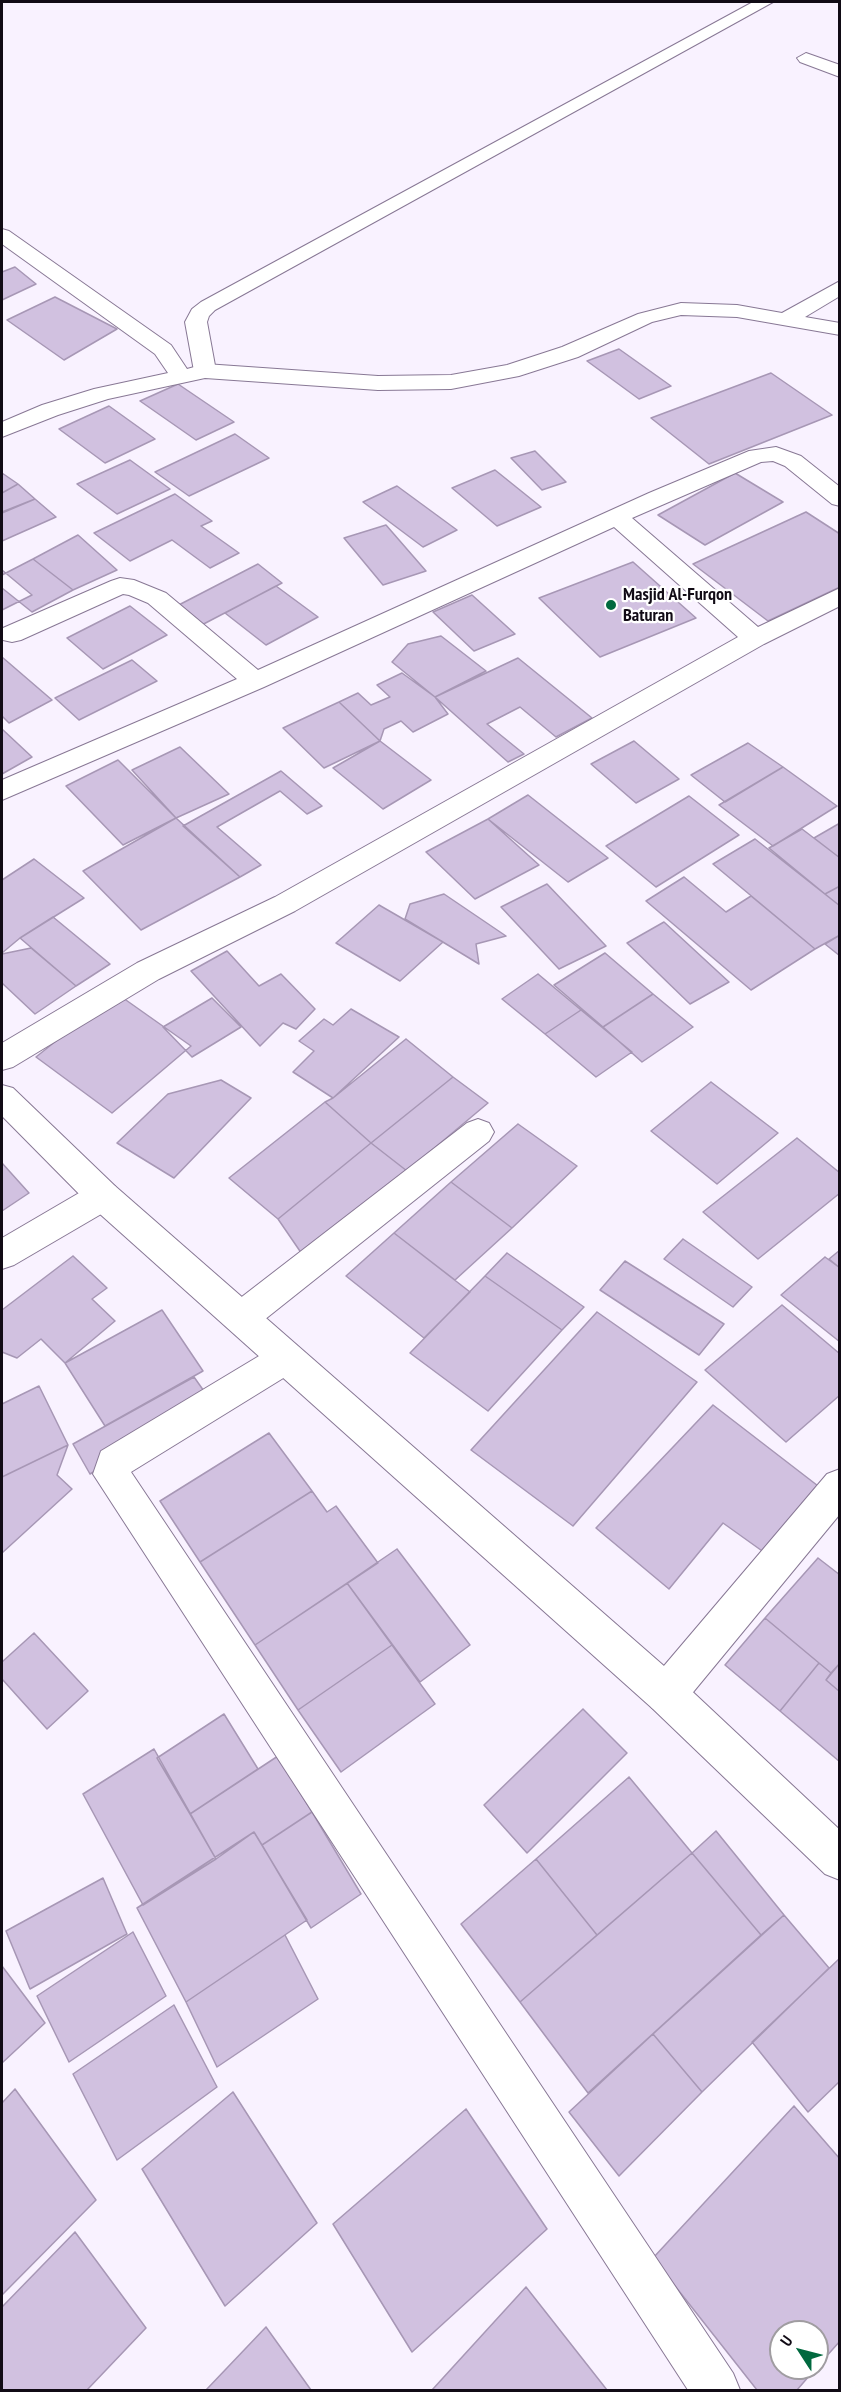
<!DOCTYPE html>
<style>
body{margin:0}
#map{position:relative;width:841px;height:2392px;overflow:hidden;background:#f9f2ff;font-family:"PT Sans Narrow",sans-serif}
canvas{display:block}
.frame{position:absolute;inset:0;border:3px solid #110b15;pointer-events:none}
.north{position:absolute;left:769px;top:2320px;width:60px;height:60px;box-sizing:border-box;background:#fff;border:2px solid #a09da1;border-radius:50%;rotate:306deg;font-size:16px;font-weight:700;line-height:24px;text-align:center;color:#110b15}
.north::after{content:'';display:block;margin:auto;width:21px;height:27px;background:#01693f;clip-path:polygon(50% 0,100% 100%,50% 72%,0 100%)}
</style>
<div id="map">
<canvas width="841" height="2392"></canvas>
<div class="frame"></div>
<div class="north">U</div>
</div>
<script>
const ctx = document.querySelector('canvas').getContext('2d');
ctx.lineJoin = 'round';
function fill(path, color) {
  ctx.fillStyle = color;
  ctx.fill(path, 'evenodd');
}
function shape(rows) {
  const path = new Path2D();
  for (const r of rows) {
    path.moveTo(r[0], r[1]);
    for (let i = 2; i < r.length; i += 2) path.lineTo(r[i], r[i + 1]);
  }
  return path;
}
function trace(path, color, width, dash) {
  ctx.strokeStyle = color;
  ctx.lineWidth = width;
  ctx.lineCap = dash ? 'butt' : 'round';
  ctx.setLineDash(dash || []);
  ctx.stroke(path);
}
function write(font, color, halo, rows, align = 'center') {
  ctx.font = font + ' "PT Sans Narrow",sans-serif';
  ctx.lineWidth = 4.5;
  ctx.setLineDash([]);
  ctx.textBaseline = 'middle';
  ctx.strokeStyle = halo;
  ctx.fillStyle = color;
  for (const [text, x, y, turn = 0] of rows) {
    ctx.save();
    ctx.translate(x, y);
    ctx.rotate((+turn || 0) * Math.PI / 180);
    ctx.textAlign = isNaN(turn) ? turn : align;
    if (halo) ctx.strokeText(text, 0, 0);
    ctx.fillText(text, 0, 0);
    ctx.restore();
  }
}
const building = shape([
 [15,267,36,284,2,300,2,272,15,267],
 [55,297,117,329,64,360,7,320,55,297],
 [619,349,671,386,639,399,587,361,619,349],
 [771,373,832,415,709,464,651,418,771,373],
 [178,384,234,422,196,440,140,401,178,384],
 [109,406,155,439,105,463,59,429,109,406],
 [235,434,269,458,189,496,155,472,235,434],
 [535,451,566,482,542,490,511,458,535,451],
 [130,460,170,489,117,514,77,484,130,460],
 [495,470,541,507,497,526,452,488,495,470],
 [2,473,18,484,2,493,2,473],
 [735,473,783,502,705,545,658,515,735,473],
 [18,484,35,499,2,512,2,493,18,484],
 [397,486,457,530,423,547,363,502,397,486],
 [175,494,212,521,201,526,239,553,210,568,172,540,130,561,94,533,175,494],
 [35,499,56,517,2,541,2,513,35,499],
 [806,512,840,534,840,587,768,621,693,564,806,512],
 [386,525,426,571,383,585,344,538,386,525],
 [78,535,117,570,73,590,33,559,78,535],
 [33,559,73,590,32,612,2,588,2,575,33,559],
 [633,562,696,618,600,657,539,598,633,562],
 [258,564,282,583,196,628,171,609,258,564],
 [2,570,32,595,2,610,2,570],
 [276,586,318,617,266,645,225,613,276,586],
 [472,595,515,634,474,651,433,612,472,595],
 [130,606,167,635,103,669,67,638,130,606],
 [441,636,486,671,435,697,392,662,408,644,441,636],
 [2,657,52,700,9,723,2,716,2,657],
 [518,658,592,718,556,737,520,707,487,724,524,754,508,762,435,697,518,658],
 [132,660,157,681,79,720,55,698,132,660],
 [402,673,435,697,448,714,413,732,401,721,384,729,380,741,339,702,358,693,371,705,390,697,377,685,402,673],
 [339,702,380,741,324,768,283,728,339,702],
 [2,729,32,757,2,774,2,729],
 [380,741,431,780,383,809,333,768,380,741],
 [634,741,679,779,636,803,591,764,634,741],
 [748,743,783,767,725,802,691,775,748,743],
 [180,747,229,794,176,818,132,770,180,747],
 [118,760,176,818,123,845,66,786,118,760],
 [783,767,837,806,773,846,719,805,783,767],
 [281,771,322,806,307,814,280,791,217,827,261,865,240,877,183,826,281,771],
 [528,795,608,858,568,882,488,819,528,795],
 [689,796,739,835,656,887,606,846,689,796],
 [176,818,240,877,141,930,83,871,176,818],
 [488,819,539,865,475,899,426,852,488,819],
 [840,823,840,858,814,838,840,823],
 [802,829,840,858,840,886,825,894,769,848,802,829],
 [755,839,840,906,840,935,815,949,713,864,755,839],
 [34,859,84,898,20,938,2,953,2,880,34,859],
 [684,877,726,912,751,896,815,949,751,990,646,901,684,877],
 [547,884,606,946,559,969,501,907,547,884],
 [840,886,840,906,825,894,840,886],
 [444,894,506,936,476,944,479,964,405,919,410,904,444,894],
 [379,905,443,942,400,981,336,943,379,905],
 [53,917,110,964,76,986,20,938,53,917],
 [664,922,729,982,690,1004,627,943,664,922],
 [840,935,840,956,825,944,840,935],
 [31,948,76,986,35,1014,2,983,2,954,31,948],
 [227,951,259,986,281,974,315,1009,296,1029,283,1023,260,1046,191,971,227,951],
 [605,953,653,994,603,1027,554,985,605,953],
 [538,974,581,1010,545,1034,502,999,538,974],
 [116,993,191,1046,112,1113,36,1057,116,993],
 [653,994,693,1027,642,1062,603,1027,653,994],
 [212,998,241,1027,192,1057,163,1027,212,998],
 [351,1009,399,1037,333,1098,293,1072,314,1051,299,1041,324,1019,333,1025,351,1009],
 [581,1010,632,1052,596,1077,545,1034,581,1010],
 [406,1039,453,1077,371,1143,325,1102,333,1098,406,1039],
 [453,1077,488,1103,407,1171,371,1143,453,1077],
 [221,1080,251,1098,174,1178,117,1143,168,1094,221,1080],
 [711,1082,778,1133,717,1184,651,1131,711,1082],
 [325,1102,371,1143,278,1219,229,1178,325,1102],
 [518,1124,577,1166,512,1228,451,1182,518,1124],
 [797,1138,840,1173,840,1193,758,1259,703,1212,797,1138],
 [371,1143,407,1171,304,1257,278,1219,371,1143],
 [2,1163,29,1193,2,1211,2,1163],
 [451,1182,512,1228,455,1280,394,1233,451,1182],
 [394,1233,470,1292,424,1338,346,1276,394,1233],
 [683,1239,752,1287,733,1307,664,1259,683,1239],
 [840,1250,840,1268,829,1259,840,1250],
 [507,1253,584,1307,562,1330,485,1276,507,1253],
 [73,1256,107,1288,92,1299,115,1321,65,1363,41,1339,17,1358,2,1352,2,1310,73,1256],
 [825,1257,840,1268,840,1342,781,1295,825,1257],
 [625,1261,724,1324,699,1355,600,1290,625,1261],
 [485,1276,562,1330,488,1411,410,1353,485,1276],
 [782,1305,840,1354,840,1395,786,1442,705,1370,782,1305],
 [162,1310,203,1371,105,1426,65,1363,162,1310],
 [597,1312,697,1382,573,1526,471,1450,597,1312],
 [194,1377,211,1401,90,1474,73,1444,194,1377],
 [39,1386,68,1445,2,1477,2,1404,39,1386],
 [713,1405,822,1489,765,1553,723,1523,669,1589,596,1528,713,1405],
 [269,1433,312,1491,200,1562,160,1501,269,1433],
 [68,1445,57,1475,72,1489,2,1553,2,1477,68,1445],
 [312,1491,327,1512,336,1506,378,1563,255,1645,200,1562,312,1491],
 [397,1549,470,1645,420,1682,347,1583,397,1549],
 [818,1558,840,1575,840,1663,831,1673,765,1618,818,1558],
 [347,1583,392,1645,298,1710,255,1645,347,1583],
 [765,1618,819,1663,780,1711,725,1665,765,1618],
 [34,1633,88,1691,47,1729,2,1679,2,1662,34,1633],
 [392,1645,435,1704,341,1772,298,1710,392,1645],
 [819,1663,831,1673,826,1680,840,1692,840,1762,780,1711,819,1663],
 [840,1663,840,1692,826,1680,840,1663],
 [583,1709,627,1753,527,1853,484,1805,583,1709],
 [224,1714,258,1769,190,1814,157,1758,224,1714],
 [154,1749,216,1859,143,1905,83,1794,154,1749],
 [278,1756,312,1812,262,1845,254,1832,216,1859,190,1814,278,1756],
 [629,1777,692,1853,597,1935,536,1859,629,1777],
 [312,1812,361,1894,311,1928,262,1845,312,1812],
 [716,1831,784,1915,761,1935,692,1853,716,1831],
 [254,1832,307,1920,186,2002,137,1908,254,1832],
 [692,1853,761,1935,588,2093,520,2002,692,1853],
 [536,1859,597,1935,520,2002,461,1924,536,1859],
 [103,1878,127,1934,30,1989,6,1931,103,1878],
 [784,1915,829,1968,702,2092,653,2034,784,1915],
 [133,1932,166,1996,69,2062,37,1996,133,1932],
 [285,1935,318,1999,217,2067,186,2002,285,1935],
 [840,1958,840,2081,808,2112,752,2042,840,1958],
 [2,1966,45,2023,2,2063,2,1966],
 [174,2005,217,2087,117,2160,73,2074,174,2005],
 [653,2034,702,2092,619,2176,569,2112,653,2034],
 [15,2089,96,2200,2,2295,2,2103,15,2089],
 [233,2092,317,2223,225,2306,142,2169,233,2092],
 [794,2106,840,2159,840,2341,817,2367,817,2332,781,2332,781,2368,816,2368,797,2390,757,2390,653,2258,794,2106],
 [466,2109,547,2229,412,2352,333,2224,466,2109],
 [75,2232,146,2328,87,2390,2,2390,2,2307,75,2232],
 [526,2287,607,2390,432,2390,526,2287],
 [266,2327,311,2390,206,2390,266,2327]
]);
fill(building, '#d1c1e0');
trace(building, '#a797b5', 1.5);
const lane = shape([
 [753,2,773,2,215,310,209,316,207,322,216,371,213,376,205,378,197,376,194,371,185,322,192,309,201,302,753,2],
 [806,53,840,65,840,77,800,62,797,58,806,53]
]);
const street = shape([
 [2,229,9,231,171,345,187,369,205,364,378,376,451,375,507,365,562,347,638,314,681,303,737,305,782,313,840,281,840,296,805,317,840,323,840,335,737,317,681,315,652,322,578,357,519,376,451,389,378,390,205,378,108,399,58,415,2,437,2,422,42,405,94,389,168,373,155,354,2,244,2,229],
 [776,447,801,456,840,487,840,506,832,504,785,466,773,461,761,462,632,518,758,627,840,588,840,606,764,644,295,911,159,979,13,1067,2,1070,2,1043,137,963,275,897,738,637,614,527,264,687,2,800,2,780,237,679,148,603,129,595,123,594,21,640,12,642,3,640,3,628,111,581,120,578,134,580,166,593,258,670,649,493,749,451,776,447],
 [478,1119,489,1123,494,1132,489,1141,254,1328,242,1332,230,1328,225,1317,230,1306,467,1123,478,1119],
 [103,1182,115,1186,120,1196,115,1206,14,1265,2,1269,2,1238,91,1186,103,1182],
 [286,1343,298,1347,304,1358,298,1369,131,1472,733,2373,740,2390,688,2390,93,1474,101,1451,274,1347,286,1343],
 [840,1469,840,1514,680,1708,666,1714,652,1708,646,1694,652,1680,827,1474,840,1469]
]);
const secondary = shape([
 [2,1085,13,1088,115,1186,680,1680,840,1830,840,1880,825,1874,652,1708,91,1206,2,1116,2,1085]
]);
trace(lane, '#887895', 2);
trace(street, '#887895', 2);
trace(secondary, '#887895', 2);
fill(lane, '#fff');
fill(street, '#fff');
fill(secondary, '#fff');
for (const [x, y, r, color] of [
 [611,605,6,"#01693f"]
]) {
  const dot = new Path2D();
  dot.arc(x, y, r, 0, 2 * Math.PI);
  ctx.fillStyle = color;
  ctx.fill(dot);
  trace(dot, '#fff', 2);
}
write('bold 18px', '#110b15', '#fff', [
 ["Masjid Al-Furqon",623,595],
 ["Baturan",623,616]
], 'left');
</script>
